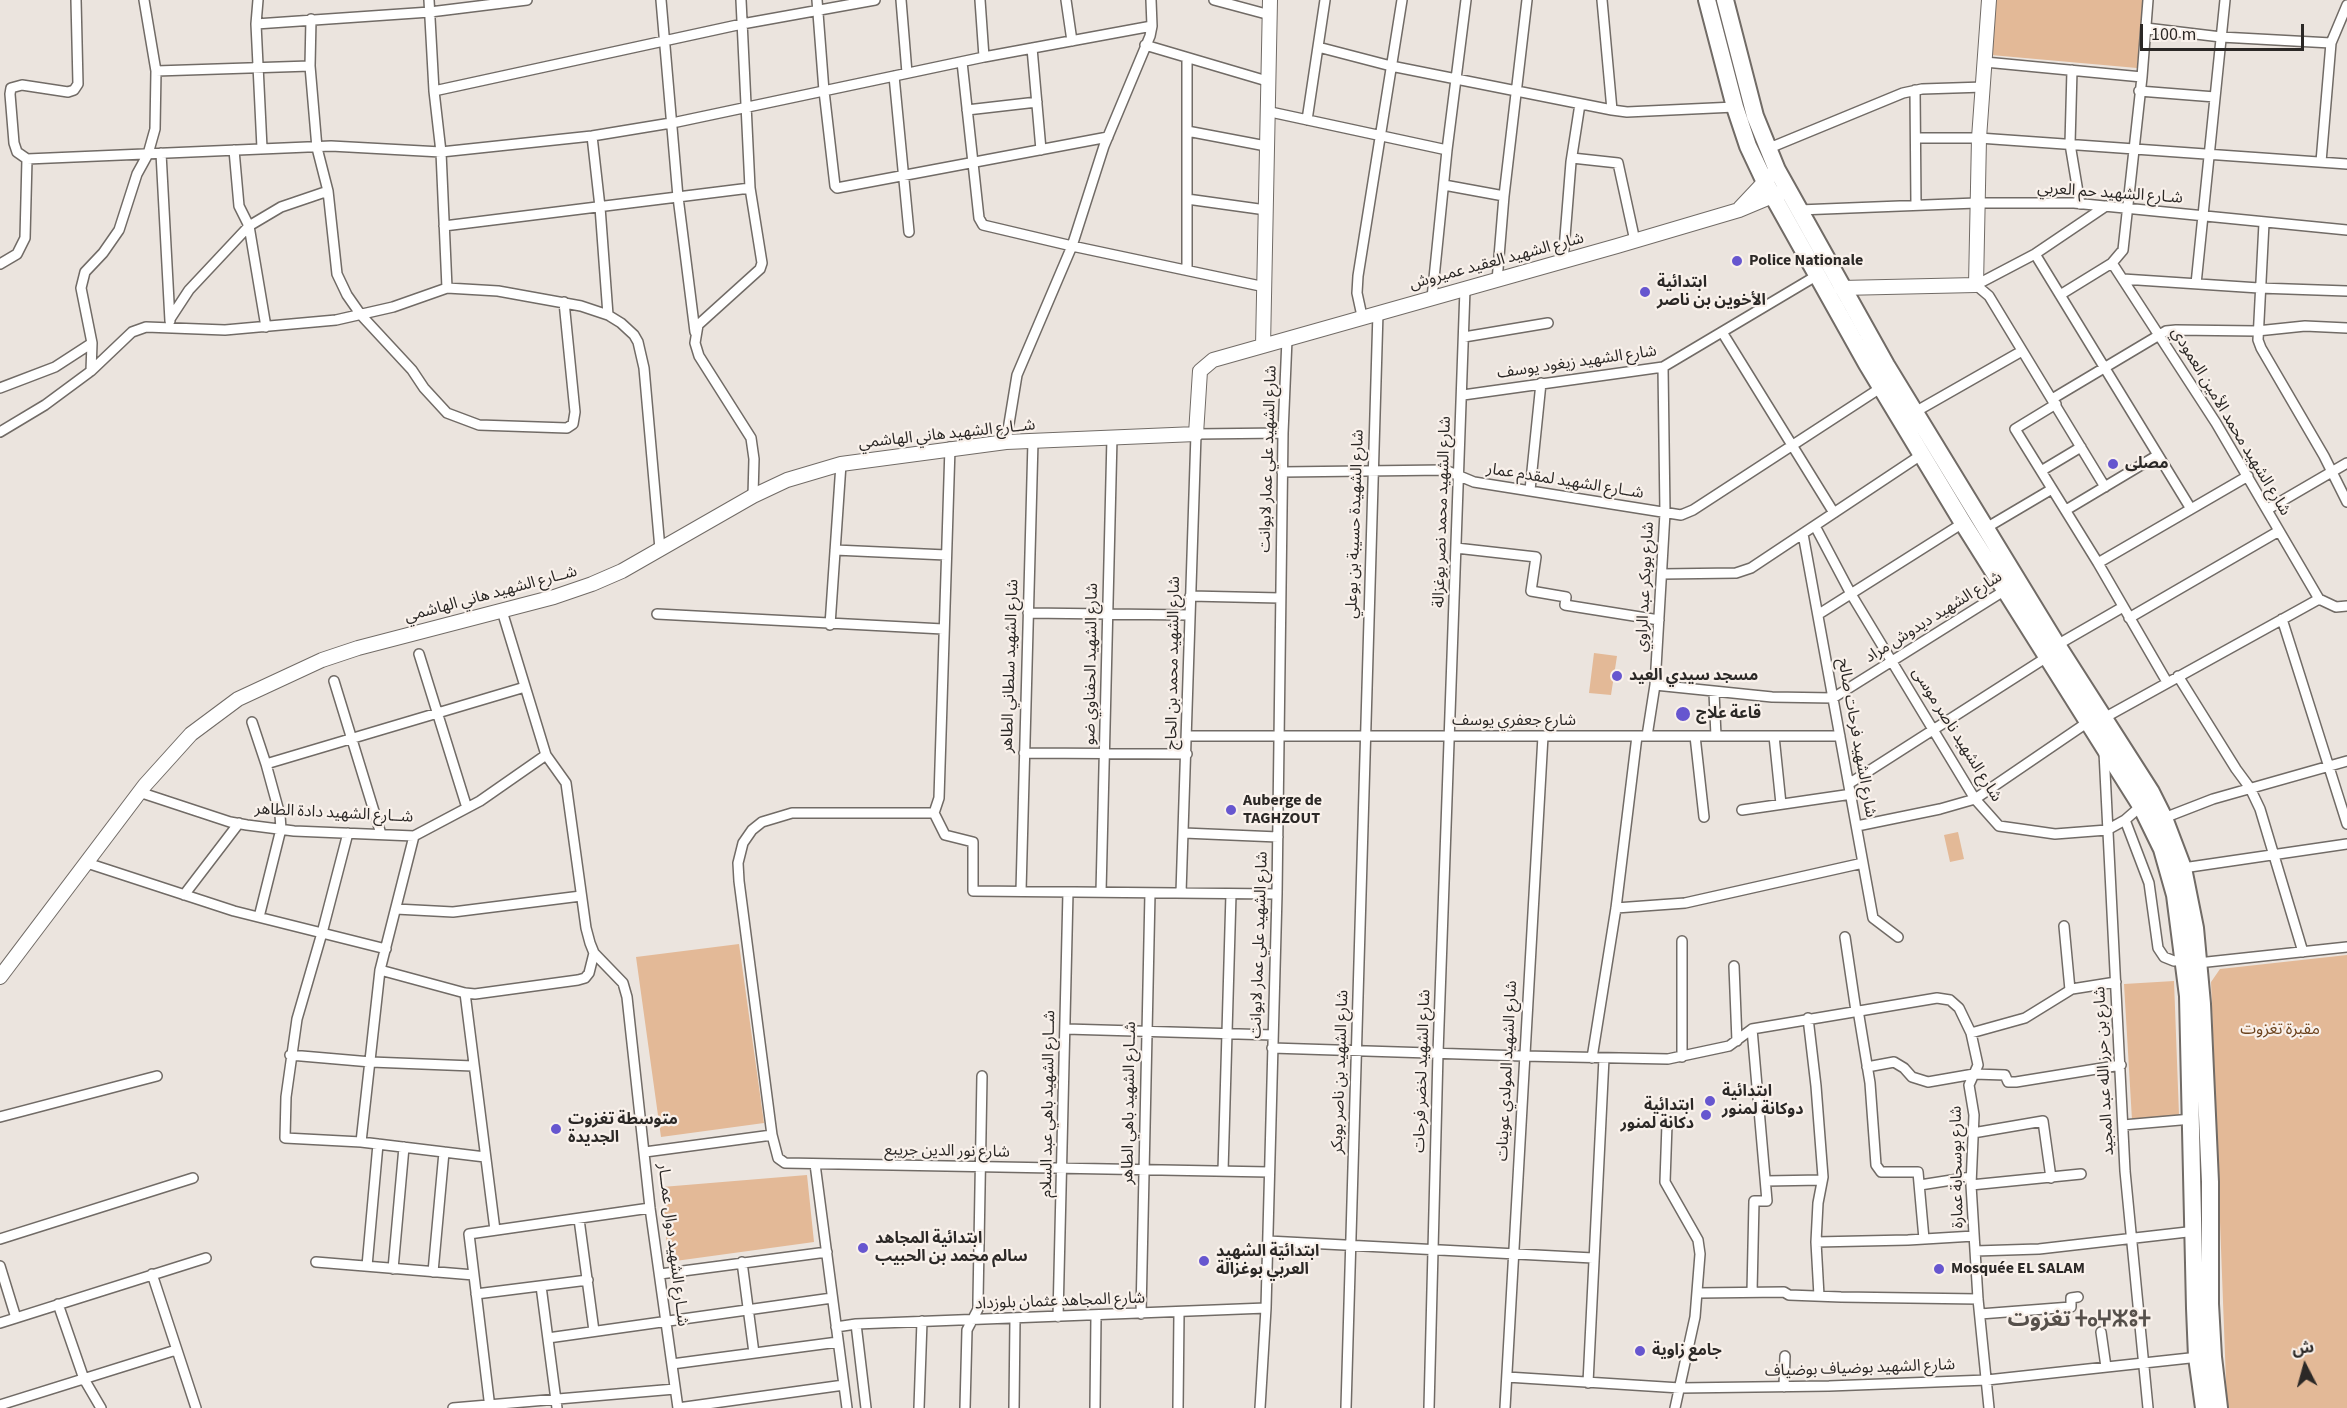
<!DOCTYPE html>
<meta charset="utf-8">
<style>
body{margin:0}
#map{position:relative;width:2347px;height:1408px;overflow:hidden;background:#ebe4de;font-family:"Source Sans 3","Noto Sans Arabic",sans-serif}
canvas{display:block}
.north{position:absolute;left:2275px;top:1336px;width:60px;height:60px;-webkit-text-stroke:4px #f9f1eb;paint-order:stroke;rotate:354deg;font-size:16px;font-weight:700;line-height:24px;text-align:center;color:#2b2826}
.north::after{content:'';display:block;margin:auto;width:21px;height:27px;background:#2b2826;clip-path:polygon(50% 0,100% 100%,50% 72%,0 100%)}
.scale{position:absolute;left:2140px;top:24px;width:164px;height:27px;box-sizing:border-box;border:3px solid #2b2826;border-top:0;padding-left:8px;font-size:18px;line-height:21px;white-space:nowrap;color:#2b2826;-webkit-text-stroke:4px #f9f1eb;paint-order:stroke}
</style>
<div id="map">
<canvas width="2347" height="1408"></canvas>
<div class="north">ش</div>
<div class="scale">100 m</div>
</div>
<script>
const ctx = document.querySelector('canvas').getContext('2d');
ctx.lineJoin = 'round';
function fill(path, color) {
  ctx.fillStyle = color;
  ctx.fill(path, 'evenodd');
}
function shape(rows) {
  const path = new Path2D();
  for (const r of rows) {
    path.moveTo(r[0], r[1]);
    for (let i = 2; i < r.length; i += 2) path.lineTo(r[i], r[i + 1]);
  }
  return path;
}
function trace(path, color, width, dash) {
  ctx.strokeStyle = color;
  ctx.lineWidth = width;
  ctx.lineCap = dash ? 'butt' : 'round';
  ctx.setLineDash(dash || []);
  ctx.stroke(path);
}
function write(font, color, halo, rows, align = 'center') {
  ctx.font = font + ' "Source Sans 3","Noto Sans Arabic","Noto Sans Tifinagh",sans-serif';
  ctx.lineWidth = 4.5;
  ctx.setLineDash([]);
  ctx.textBaseline = 'middle';
  ctx.strokeStyle = halo;
  ctx.fillStyle = color;
  for (const [text, x, y, turn = 0] of rows) {
    ctx.save();
    ctx.translate(x, y);
    ctx.rotate((+turn || 0) * Math.PI / 180);
    ctx.textAlign = isNaN(turn) ? turn : align;
    if (halo) ctx.strokeText(text, 0, 0);
    ctx.fillText(text, 0, 0);
    ctx.restore();
  }
}
fill(shape([
 [1996,0,2143,0,2137,68,1991,55],
 [1594,653,1617,656,1611,695,1589,693],
 [1958,832,1964,859,1950,862,1944,835],
 [739,944,764,1123,661,1137,636,957],
 [2347,955,2347,1408,2227,1408,2211,982,2220,969],
 [2174,981,2179,1115,2132,1120,2124,984],
 [807,1175,814,1242,668,1262,662,1187]
]), '#e3b997');
const street = shape([
 [258,0,256,24,262,148],
 [429,0,434,91,441,152,447,288],
 [661,0,678,197,695,332],
 [741,0,750,188,762,263,760,269,698,325,695,343,699,356,751,438,754,459,753,496],
 [817,0,824,91,835,186,837,188,1108,137],
 [901,0,907,73],
 [980,0,984,57],
 [1066,0,1072,41],
 [1214,0,1270,15],
 [1602,0,1612,110],
 [311,19,310,66,317,148,328,191,337,274,347,295,361,315,412,370,424,388,447,413,479,425,567,428,573,424,575,412,564,302],
 [256,24,430,12,527,0],
 [2146,28,2221,37,2331,43],
 [1145,45,1267,81],
 [1318,47,1391,66,1612,110,1627,112,1735,107],
 [1032,48,1041,150],
 [1187,58,1187,270],
 [962,62,979,218,983,225,1072,246,1265,287],
 [1985,62,2142,77],
 [2072,70,2070,144,2080,204],
 [156,71,310,66],
 [894,76,909,232],
 [1915,90,1916,205],
 [434,91,742,24,875,0],
 [2139,91,2215,97],
 [967,110,1037,102],
 [1266,111,1447,150],
 [1307,120,1325,0],
 [1187,131,1266,146],
 [592,136,600,207,608,315],
 [1916,138,1979,138,2347,164],
 [1767,149,1903,93,1922,89,1984,87],
 [234,150,239,206,249,226,266,327],
 [161,153,170,321],
 [1572,158,1618,163,1635,241],
 [27,159,17,152,14,143,10,94,11,88,22,85,68,92,74,90,78,84,76,0],
 [2321,162,2331,43,2347,5],
 [1444,185,1504,196],
 [1187,199,1266,210],
 [1799,210,1976,203,2074,203,2347,230],
 [2264,223,2258,340,2261,348,2324,456,2347,502],
 [444,226,750,188],
 [2035,254,2191,509],
 [1563,262,1571,162,1580,104],
 [2112,263,2216,423,2319,599],
 [0,264,17,254,25,238,27,159,331,146,441,152,592,136,677,122,984,57,1152,26],
 [2123,279,2259,288,2347,291],
 [1497,281,1504,196,1527,0],
 [2196,284,2225,0],
 [2060,295,2112,263,2123,250,2142,77,2148,0],
 [1432,298,1447,150,1466,0],
 [1362,316,1357,293,1358,276,1402,0],
 [170,319,189,290,249,226,281,207,328,191],
 [1722,332,1834,513],
 [1464,337,1548,323],
 [91,371,132,332,146,327,225,330,336,320,393,307,447,288,498,291,581,306,608,315,621,323,634,335,638,342,644,368,660,549],
 [0,388,55,367,92,343],
 [1463,395,1663,367,1816,276],
 [2052,399,2166,331,2176,330,2257,331,2305,326,2347,328],
 [2056,404,2015,429,2098,563,2167,682],
 [1915,412,2022,351],
 [0,432,45,405,91,371,92,343,81,288,85,272,103,253,119,230,137,174,148,154,155,129,156,71,144,0],
 [1006,442,1017,375,1072,246,1104,146,1150,36,1152,26,1151,0],
 [2041,471,2081,447],
 [1282,472,1445,470,1474,482,1681,515,1693,510,1885,385],
 [2105,487,1989,296,1976,285,2035,254,2106,206],
 [1530,490,1541,383],
 [2268,509,2347,463],
 [2066,510,2158,455],
 [1815,526,1851,594,1975,799,1999,826,2055,834,2107,830,2125,820,2141,806],
 [1986,528,2052,489],
 [1803,534,1873,918,1898,937],
 [1456,548,1536,557,1531,591,1566,597,1565,605,1659,620],
 [835,550,946,555],
 [2098,563,2248,476],
 [1662,574,1736,573,1751,568,1921,455],
 [1190,596,1280,598],
 [502,611,546,755,566,783,586,928,590,943,594,953,623,983,627,997,650,1208,678,1408],
 [1028,613,1189,615],
 [657,614,943,629],
 [1819,614,1963,523],
 [2129,618,2279,531],
 [2282,619,2347,824],
 [830,625,841,464],
 [2057,645,2123,607],
 [419,654,467,808],
 [2178,676,2236,769,2250,788,2260,809,2303,952],
 [334,681,381,834],
 [1655,685,1772,697,1833,698,2007,589],
 [1714,692,1716,736],
 [2104,718,2319,599,2336,607,2347,606],
 [252,722,266,764,280,815,281,829,259,917],
 [1187,736,1840,736],
 [1647,736,1655,685,1665,513,1663,367],
 [1695,736,1704,817],
 [1774,736,1781,804],
 [2104,752,2125,1171,2148,1408],
 [1024,753,1187,754],
 [266,764,525,687],
 [1850,783,2047,657],
 [139,792,230,822,247,825,294,831,414,836,480,801,546,755],
 [1742,810,1852,794],
 [934,813,945,835,973,842,973,891,1277,894],
 [934,813,939,798,950,447],
 [2164,818,2213,799,2347,761],
 [2125,820,2149,883,2158,948,2164,957,2174,961,2185,960],
 [1857,826,1940,809,1975,799,2088,722],
 [348,833,322,933,297,1019,286,1097,285,1138,361,1142,485,1157],
 [1184,833,1278,837],
 [87,863,234,911,386,949],
 [2183,868,2347,844],
 [1021,891,1033,441],
 [1101,892,1112,437],
 [1181,893,1196,434,1283,433],
 [184,895,239,823],
 [1616,908,1685,903,1863,863],
 [396,909,453,912,581,896],
 [2064,926,2070,990],
 [1845,937,1856,1011],
 [2198,963,2347,947],
 [1734,966,1737,1041],
 [380,970,465,993,475,994,578,980,585,978,589,973,594,953],
 [465,993,495,1230],
 [1858,1010,1870,1083,1876,1165,1881,1172,1918,1172,1924,1239],
 [1808,1018,1816,1086,1823,1177,1818,1203,1816,1242,1819,1296],
 [1066,1029,1273,1035],
 [1971,1033,2025,1018,2072,989,2116,982],
 [1272,1048,1523,1056,1668,1059,1729,1046,1752,1029,1937,998,1950,1000,1959,1008,1971,1033,1978,1065,1969,1085,1974,1115,1971,1185,1978,1299,1989,1408],
 [290,1055,371,1062,473,1066],
 [1682,1057,1682,941],
 [1592,1058,1616,908,1637,736],
 [1867,1067,1894,1062,1904,1068,1912,1077,1928,1082,1974,1074,2005,1075,2008,1082,2016,1082,2121,1065],
 [0,1117,157,1076],
 [1667,1124,1665,1182,1698,1240,1700,1254,1695,1317,1675,1408],
 [2123,1125,2192,1119],
 [1973,1133,2043,1121,2051,1178],
 [772,1135,739,881,738,863,743,843,752,830,762,822,792,813,934,813],
 [361,1142,380,970,414,836],
 [645,1152,772,1135,778,1158,785,1163,1269,1172],
 [815,1164,847,1408],
 [1223,1171,1231,894],
 [1766,1181,1822,1180],
 [1920,1185,1971,1177],
 [1971,1185,2081,1174],
 [579,1219,594,1331],
 [0,1239,193,1178],
 [1268,1241,1593,1258],
 [1816,1242,1908,1240,1974,1236],
 [1975,1251,2039,1249,2196,1231],
 [316,1262,474,1275],
 [742,1262,754,1353],
 [0,1266,16,1318],
 [367,1266,378,1144],
 [393,1269,404,1147],
 [433,1272,444,1152],
 [152,1274,196,1408],
 [660,1274,827,1252],
 [541,1286,557,1408],
 [1752,1292,1754,1201,1767,1201,1752,1029],
 [1698,1293,1784,1292,1789,1295,1841,1297,1978,1299],
 [476,1294,588,1280],
 [58,1304,84,1379,101,1408],
 [1141,1314,1150,893],
 [1980,1314,2071,1307,2071,1298,2078,1297],
 [1058,1317,1068,892],
 [0,1323,206,1258],
 [856,1324,866,1408],
 [836,1327,856,1324,1266,1308],
 [2101,1332,2106,1367],
 [548,1338,832,1298],
 [672,1364,838,1342],
 [1507,1377,1680,1388,1829,1386,1987,1380,2199,1357],
 [1588,1383,1604,1058],
 [1784,1387,1785,1356],
 [0,1405,176,1350],
 [453,1408,675,1389],
 [490,1408,469,1234,650,1208],
 [678,1408,844,1385],
 [919,1408,922,1321],
 [965,1408,967,1330,978,1309,978,1301,982,1076],
 [1014,1408,1015,1319],
 [1095,1408,1096,1316],
 [1178,1408,1179,1313],
 [1260,1408,1266,1308,1277,894,1283,433,1287,339],
 [1346,1408,1378,312],
 [1429,1408,1438,1053,1465,289],
 [1505,1408,1543,736]
]);
const secondary = shape([
 [1740,208,1772,174],
 [1841,288,1976,285,1979,138,1989,0],
 [1263,346,1270,0],
 [0,977,145,785,191,734,238,699,322,660,358,648,554,597,592,584,622,571,753,496,787,480,841,464,1006,442,1196,434,1200,371,1213,360,1617,246,1739,210,1782,192]
]);
const highway = shape([
 [1707,0,1735,107,1748,146,1764,180,1867,364,1963,523,2141,806,2162,849,2175,895,2188,996,2195,1308,2197,1357,2204,1408],
 [1725,0,1755,116,1777,170,1886,365,2057,645,2151,792,2164,818,2183,868,2195,928,2202,1004,2210,1182,2210,1304,2213,1357,2219,1408]
]);
trace(street, '#716b66', 12);
trace(secondary, '#716b66', 16);
trace(highway, '#716b66', 20);
trace(street, '#fff', 9);
trace(secondary, '#fff', 14);
trace(highway, '#fff', 16);
for (const [x, y, r, color] of [
 [1737,261,6,"#6656cf"],
 [1645,292,6,"#6656cf"],
 [2113,464,6,"#6656cf"],
 [1617,676,6,"#6656cf"],
 [1683,714,8,"#6656cf"],
 [1231,810,6,"#6656cf"],
 [1710,1101,6,"#6656cf"],
 [1706,1115,6,"#6656cf"],
 [556,1129,6,"#6656cf"],
 [863,1248,6,"#6656cf"],
 [1204,1261,6,"#6656cf"],
 [1939,1269,6,"#6656cf"],
 [1640,1351,6,"#6656cf"]
]) {
  const dot = new Path2D();
  dot.arc(x, y, r, 0, 2 * Math.PI);
  ctx.fillStyle = color;
  ctx.fill(dot);
  trace(dot, '#f9f1eb', 2);
}
write('16px', '#2b2826', '#f9f1eb', [
 ["شـارع الشهيد حم العربي",2110,194,4],
 ["شارع الشهيد العقيد عميروش",1497,262,-15],
 ["شارع الشهيد زيغود يوسف",1577,363,-8],
 ["شارع الشهيد محمد الأمين العمودي",2230,422,59],
 ["شــارع الشهيد هاني الهاشمي",947,435,-6],
 ["شارع الشهيد علي عمار لابوانت",1269,459,-88],
 ["شــارع الشهيد لمقدم عمار",1565,482,9],
 ["شارع الشهيد محمد نصر بوغزالة",1443,512,-88],
 ["شارع الشهيدة حسيبة بن بوعلي",1356,524,-88],
 ["شارع بوبكر عبد الراوي",1646,587,-87],
 ["شــارع الشهيد هاني الهاشمي",491,595,-15],
 ["شارع الشهيد ديدوش مراد",1934,618,-32],
 ["شارع الشهيد محمد بن الحاج",1174,663,-89],
 ["شارع الشهيد الحفناوي ضو",1092,664,-89],
 ["شارع الشهيد سلطاني الطاهر",1011,666,-88],
 ["شارع جعفري يوسف",1514,721],
 ["شارع الشهيد ناصر موسى",1956,735,58],
 ["شارع الشهيد فرحات صالح",1856,738,80],
 ["شــارع الشهيد دادة الطاهر",334,814,3],
 ["شارع الشهيد علي عمار لابوانت",1260,945,-88],
 ["شارع الشهيد لخضر فرحات",1423,1071,-88],
 ["شارع الشهيد المولدي عوينات",1508,1071,-87],
 ["شارع بن حرز الله عبد المجيد",2105,1071,-93],
 ["شارع الشهيد بن ناصر بوبكر",1341,1072,-88],
 ["شــارع الشهيد باهي الطاهر",1130,1103,-89],
 ["شــارع الشهيد باهي عبد السلام",1049,1104,-89],
 ["شارع نور الدين جريبع",947,1152,1],
 ["شارع بوسحابة عمارة",1958,1167,-91],
 ["شــارع الشهيد دوال عمـــار",672,1245,83],
 ["شارع المجاهد عثمان بلوزداد",1060,1302,-2],
 ["شارع الشهيد بوضياف بوضياف",1860,1369,-2]
]);
write('bold 16px', '#2b2826', '#f9f1eb', [
 ["Police Nationale",1749,261],
 ["ابتدائية",1657,283],
 ["الأخوين بن ناصر",1657,301],
 ["مصلى",2125,464],
 ["مسجد سيدي العيد",1629,676],
 ["قاعة علاج",1696,714],
 ["Auberge de",1243,801],
 ["TAGHZOUT",1243,819],
 ["ابتدائية",1722,1092],
 ["دوكانة لمنور",1722,1110],
 ["ابتدائية",1694,1106,"right"],
 ["دكانة لمنور",1694,1124,"right"],
 ["متوسطة تغزوت",568,1120],
 ["الجديدة",568,1138],
 ["ابتدائية المجاهد",875,1239],
 ["سالم محمد بن الحبيب",875,1257],
 ["ابتدائية الشهيد",1216,1252],
 ["العربي بوغزالة",1216,1270],
 ["Mosquée EL SALAM",1951,1269],
 ["جامع زاوية",1652,1351]
], 'left');
write('16px', '#6b421c', '#f9f1eb', [
 ["مقبرة تغزوت",2280,1030]
]);
write('bold 22px', '#56504b', '#f9f1eb', [
 ["تغزوت ⵜⴰⵖⵣⵓⵜ",2079,1321]
]);
</script>
